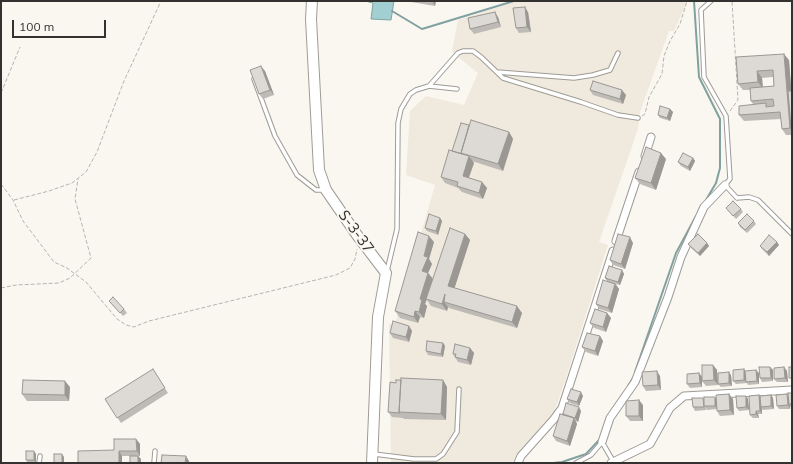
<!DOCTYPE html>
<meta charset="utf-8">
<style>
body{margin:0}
#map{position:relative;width:793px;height:464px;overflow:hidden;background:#faf7f1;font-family:Mulish,sans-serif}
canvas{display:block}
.frame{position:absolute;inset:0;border:2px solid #333230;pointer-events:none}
.scale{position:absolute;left:12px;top:20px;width:94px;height:18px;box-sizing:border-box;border:2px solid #333230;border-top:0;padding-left:5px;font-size:12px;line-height:14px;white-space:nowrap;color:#333230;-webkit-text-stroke:3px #faf7f1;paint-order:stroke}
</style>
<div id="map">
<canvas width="793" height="464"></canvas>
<div class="frame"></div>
<div class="scale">100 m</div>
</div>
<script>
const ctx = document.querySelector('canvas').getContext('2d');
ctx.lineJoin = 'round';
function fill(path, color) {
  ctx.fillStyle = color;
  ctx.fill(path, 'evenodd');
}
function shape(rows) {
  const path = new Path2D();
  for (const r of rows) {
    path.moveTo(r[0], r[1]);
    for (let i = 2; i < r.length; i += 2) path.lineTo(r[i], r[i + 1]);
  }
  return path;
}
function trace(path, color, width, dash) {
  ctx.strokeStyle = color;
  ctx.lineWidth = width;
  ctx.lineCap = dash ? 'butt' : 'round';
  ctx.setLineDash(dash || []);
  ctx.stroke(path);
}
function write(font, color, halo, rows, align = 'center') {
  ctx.font = font + ' Mulish,"Noto Sans Armenian",sans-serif';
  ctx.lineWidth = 4;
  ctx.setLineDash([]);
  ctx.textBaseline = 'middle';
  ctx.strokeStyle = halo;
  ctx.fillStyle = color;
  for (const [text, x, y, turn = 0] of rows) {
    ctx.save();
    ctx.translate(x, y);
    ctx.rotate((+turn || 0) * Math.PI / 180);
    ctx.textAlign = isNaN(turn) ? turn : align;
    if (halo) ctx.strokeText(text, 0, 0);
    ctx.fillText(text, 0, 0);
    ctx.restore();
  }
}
fill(shape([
 [518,1,685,1,686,4,674,31,669,31,640,112,638,129,599,242,608,245,565,381,554,413,511,463,391,463,389,324,395,324,435,185,406,175,410,111,426,96,464,105,478,73,452,52,458,20]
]), '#f0e9dd');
const water = shape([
 [365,1,394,1,391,20,371,19,373,3,365,1]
]);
fill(water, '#a2d0d2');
trace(water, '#81a1a1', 1);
trace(shape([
 [694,1,699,77,720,119,720,168,716,183,706,200],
 [392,11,422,29,514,1],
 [635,372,676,253,696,216],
 [628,386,633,378],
 [553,463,562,462,586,454,600,439]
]), '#81a1a1', 2);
const lane = shape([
 [711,1,701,10,704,77,726,116,730,179,725,185,737,198,749,197,758,200,792,234],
 [497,72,574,78,593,75,610,70,618,53],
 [254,79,275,136,297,175,316,190,324,190],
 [429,86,458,53,463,51,473,51,481,57,503,78,581,102,618,115,638,118],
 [387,271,397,229,398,123,401,109,410,94,416,90,429,86,457,89],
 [374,454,414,459,436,459,443,454,457,432,459,389],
 [39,463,40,456],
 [154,463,155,451],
 [576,463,591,455,602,442,613,461]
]);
const street = shape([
 [645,156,651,137],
 [616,241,639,172],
 [602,442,610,418,635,382,668,297,681,257,704,207,725,185],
 [518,463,521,456,554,419,562,408,613,251],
 [611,463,650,444,670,408,684,396,792,390]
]);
const secondary = shape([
 [312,1,311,19,319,170,326,190,357,235,386,273,378,317,372,463]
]);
trace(lane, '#9e9c96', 5.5);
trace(street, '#9e9c96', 9);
trace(secondary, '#9e9c96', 12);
trace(shape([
 [1,93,20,47],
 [730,111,738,100,732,1],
 [642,116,645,114,649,97,662,74,664,56,670,41,680,24,687,1],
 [1,184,13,200,23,221,54,262,67,268,86,282,117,319,126,325,134,327,149,321,336,275,350,268,355,259,357,249],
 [14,200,49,191,72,183,86,172,97,152,124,81,161,1],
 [1,288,16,285,59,283,70,278,91,258,75,199,78,179]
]), '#b5b3ae', 1, [4, 2]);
trace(lane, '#fff', 3.5);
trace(street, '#fff', 7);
trace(secondary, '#fff', 10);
fill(shape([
 [405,1,436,1,435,6],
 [528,12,531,32,519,33,516,28],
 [498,17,501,27,474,34,470,29],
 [736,57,789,60,791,91,792,91,792,135,786,135,782,129,781,119,744,121,739,115,753,104,751,101,750,90,743,90,738,84],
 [773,77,774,86,763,87,762,78],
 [265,71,274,95,263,99,259,94],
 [590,90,626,95,623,104,593,95],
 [670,109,673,112,670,121,660,118,658,115],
 [469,125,509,132,513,139,503,171,472,161,474,163,469,178,482,182,487,188,483,199,462,192,458,188,445,183,441,177,452,151],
 [693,158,695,161,690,171,681,166,678,162],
 [666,159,656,190,640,184,635,178],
 [726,208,741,209,743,212,736,219],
 [440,218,442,221,438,235,427,231,425,228],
 [754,221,756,224,747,233,740,227,738,223],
 [465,234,470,240,454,288,522,313,517,328,449,308,448,307,447,311,431,306,427,300,425,304,427,306,424,318,420,317,418,323,400,318,395,311,434,242,429,259,432,264,428,273,433,279,429,292],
 [777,242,779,245,769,256,762,249,760,246],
 [633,243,625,269,613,265,610,260],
 [707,243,709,246,700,256,691,248,688,244],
 [622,270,624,274,620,285,616,284,619,289,612,313,599,309,596,304,607,281,605,278],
 [109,301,124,309,127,313,123,316],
 [607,313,611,318,606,332,594,328,590,323],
 [409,326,412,331,409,342,393,338,390,333],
 [600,336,603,341,598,356,586,352,582,347],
 [443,343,445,346,443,357,428,355,426,351],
 [470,348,474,353,471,365,458,362,453,354],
 [713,365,717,370,718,385,706,386,702,381],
 [770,367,773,370,773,381,762,382,760,378],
 [784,367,787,371,788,382,777,382,774,379],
 [153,369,168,393,121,423,105,399],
 [745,371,759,373,759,384,748,385,747,383,736,384,733,381],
 [699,373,702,377,702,387,690,388,687,384],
 [731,375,732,386,721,387,718,384],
 [660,376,661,390,646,391,643,386],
 [443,380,447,387,446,420,404,419,403,418,392,417,388,412,396,383],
 [70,387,69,401,27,401,22,394],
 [792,393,792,408,791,408,790,406,790,409,779,409,777,406],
 [729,394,733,399,734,415,720,416,717,411,717,409,707,410,706,408,706,410,695,411,693,407,703,398,704,399,715,397,716,399],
 [759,395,760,396,771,395,773,398,774,409,763,410,762,409,762,414,758,414,759,418,753,418,750,415],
 [583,396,579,406,570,403,567,399],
 [746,396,748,399,749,410,739,411,737,408],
 [643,405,643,421,630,421,626,416],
 [581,411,578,422,576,421,577,424,570,446,556,441,553,436,563,415,563,414],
 [136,439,140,444,140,456,138,456,141,459,130,456,122,456,114,450],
 [34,451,36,454,36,463,28,463,26,460]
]), '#bebbb6');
fill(shape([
 [432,1,436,1,435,6],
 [525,7,528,12,531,32,527,27],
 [495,12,498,17,501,27,498,22],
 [784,54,789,60,792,98,791,128,792,131,790,128],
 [261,66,265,71,274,95,270,90],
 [757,71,762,78,763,89,758,82],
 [622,90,626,95,623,104,620,99],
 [670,109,673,112,670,121,667,118],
 [509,132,513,139,503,171,498,164],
 [661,153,666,159,656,190,651,183],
 [469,156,474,163,467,182,463,176],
 [693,158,695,161,690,171,688,167],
 [482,182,487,188,483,199,479,193],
 [440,218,442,221,438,235,436,231],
 [465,234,470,240,453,293,448,286],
 [429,236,434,242,429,259,432,264,428,273,433,279,425,304,427,306,424,318,419,312,424,256],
 [630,237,633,243,625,269,621,264],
 [777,242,779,245,769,256,767,252],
 [707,243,709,246,700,256,698,253],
 [622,270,624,274,620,285,618,282],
 [615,284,619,289,612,313,608,308],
 [445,294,444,302,448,307,447,311,442,304],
 [517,306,522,313,517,328,512,322],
 [415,311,420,317,418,323,414,317],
 [607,313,611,318,606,332,603,327],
 [409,326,412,331,409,342,406,337],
 [600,336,603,341,598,356,595,351],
 [443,343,445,346,443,357,441,354],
 [470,348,474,353,471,365,467,360],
 [713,365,717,370,718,385,714,380],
 [770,367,773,370,773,381,771,378],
 [784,367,787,371,788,382,785,378],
 [744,369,746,372,746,382,747,383,744,380],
 [756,370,759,373,759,384,757,381],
 [657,371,660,376,661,390,658,385],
 [729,372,731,375,732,386,729,383],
 [699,373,702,377,702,387,700,383],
 [443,380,447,387,446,420,441,414],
 [65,381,70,387,69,401,65,395],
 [581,392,583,396,579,406,577,402],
 [729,394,733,399,734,415,730,410],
 [787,394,789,398,789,404,790,406,790,409,788,405],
 [759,395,761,398,761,407,762,409,762,414,760,411],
 [771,395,773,398,774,409,771,406],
 [746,396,748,399,749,410,746,407],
 [715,397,717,400,717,409,715,406],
 [639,400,643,405,643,421,639,416],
 [579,407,581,411,578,422,575,418],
 [756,411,758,414,759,418,756,414],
 [574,418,577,424,570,446,567,441],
 [136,439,140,444,140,456,137,451],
 [34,451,36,454,36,463,34,460],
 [119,451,122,456,122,463,119,463],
 [62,454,64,457,64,463,62,463],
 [138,456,141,459,141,463,138,463],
 [186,456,189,461,189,463,185,463]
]), '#9b9894');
const building = shape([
 [525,7,527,27,516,28,513,8,525,7],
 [495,12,498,22,470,29,468,18,495,12],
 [784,54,790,128,782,129,780,112,739,115,739,106,766,103,766,107,774,106,773,99,751,101,750,88,774,86,773,70,757,71,758,82,738,84,736,57,784,54],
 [261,66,270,90,259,94,250,70,261,66],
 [593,81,622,90,620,99,590,90,593,81],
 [788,91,792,91,792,128,791,128,788,91],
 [660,106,670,109,667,118,658,115,660,106],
 [471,120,509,132,498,164,461,153,471,120],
 [461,123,469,125,461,153,462,154,452,151,461,123],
 [646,147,661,153,651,183,635,178,646,147],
 [449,150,469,156,463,176,482,182,479,193,457,186,458,182,441,177,449,150],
 [683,153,693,158,688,167,678,162,683,153],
 [733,201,741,209,733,216,726,208,733,201],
 [429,214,440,218,436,231,425,228,429,214],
 [747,214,754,221,745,230,738,223,747,214],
 [450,228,465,234,448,286,517,306,512,322,444,302,445,294,442,304,426,299,450,228],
 [418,232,429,236,424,256,428,257,422,271,428,273,420,299,422,300,419,312,415,311,414,317,395,311,418,232],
 [618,234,630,237,621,264,610,260,618,234],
 [698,234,707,243,698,253,688,244,698,234],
 [769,235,777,242,767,252,760,246,769,235],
 [609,266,622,270,618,282,605,278,609,266],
 [603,280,615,284,608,308,596,304,603,280],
 [113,297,124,309,120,313,109,301,113,297],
 [595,309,607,313,603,327,590,323,595,309],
 [393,321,409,326,406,337,390,333,393,321],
 [587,333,600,336,595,351,582,347,587,333],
 [427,341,443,343,441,354,426,351,427,341],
 [455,344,470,348,467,360,455,357,456,354,453,354,455,344],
 [702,365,713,365,714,380,702,381,702,365],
 [759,367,770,367,771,378,760,378,759,367],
 [784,367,785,378,774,379,774,368,784,367],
 [789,367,792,367,792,378,789,378,789,367],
 [153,369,165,388,117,418,105,399,153,369],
 [744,369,744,380,733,381,733,370,744,369],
 [756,370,757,381,746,382,745,371,756,370],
 [657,371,658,385,643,386,642,372,657,371],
 [729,372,729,383,718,384,718,373,729,372],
 [699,373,700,383,687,384,687,374,699,373],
 [401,378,443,380,441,414,399,412,401,378],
 [23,380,65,381,65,395,22,394,23,380],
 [396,380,401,380,399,412,400,413,388,412,390,382,396,383,396,380],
 [571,389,581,392,577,402,567,399,571,389],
 [788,393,792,393,792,404,789,404,788,393],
 [729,394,730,410,717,411,716,395,729,394],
 [787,394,788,405,777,406,776,395,787,394],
 [759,395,760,411,756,411,756,414,750,415,749,396,759,395],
 [771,395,771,406,761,407,760,396,771,395],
 [736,396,746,396,746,407,737,408,736,396],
 [704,397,715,397,715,406,704,406,704,397],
 [692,398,703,398,704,407,693,407,692,398],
 [639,400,639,416,626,416,626,401,639,400],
 [566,403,579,407,575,418,563,414,566,403],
 [560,414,574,418,567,441,553,436,560,414],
 [114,439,136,439,137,451,119,451,119,463,78,463,78,451,114,450,114,439],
 [26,451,34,451,34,460,26,460,26,451],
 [54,454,62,454,62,463,54,463,54,454],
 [162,455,186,456,185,463,161,463,162,455],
 [130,456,138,456,138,463,130,463,130,456]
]);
fill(building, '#ddd9d4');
trace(building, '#9b9894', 1);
write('15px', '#333230', '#faf7f1', [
 ["Տ-3-37",356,232,54]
]);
</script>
